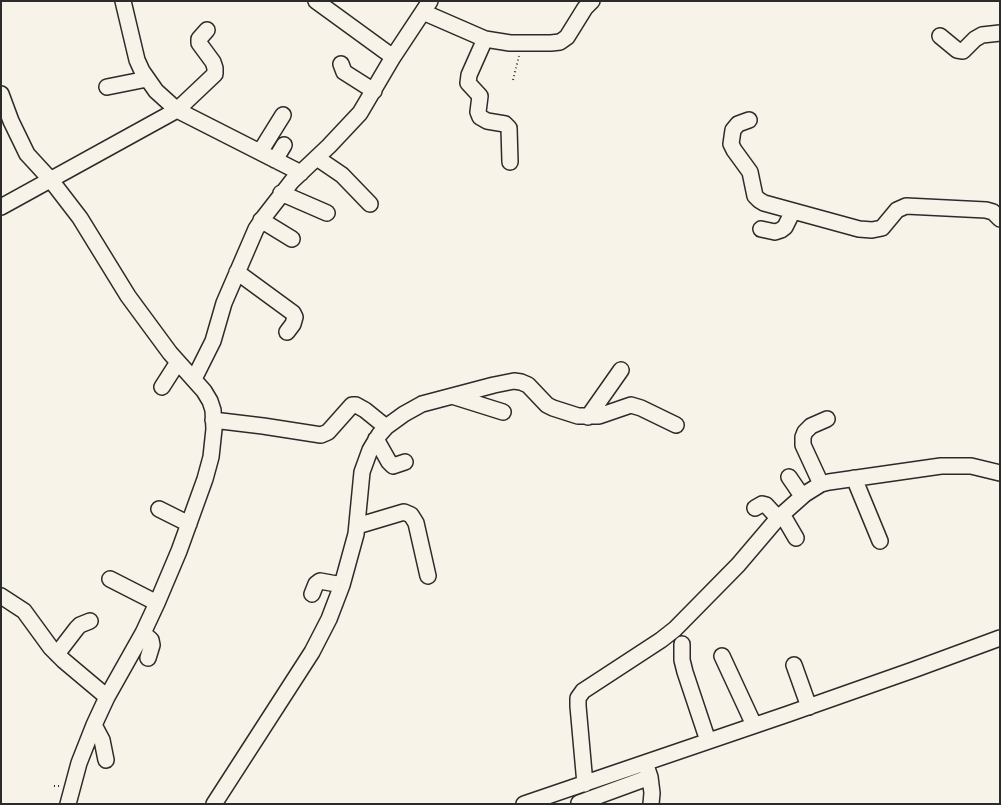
<!DOCTYPE html>
<style>
body{margin:0}
#map{position:relative;width:1001px;height:805px;overflow:hidden;background:#f7f3e8;font-family:"Playpen Sans",sans-serif}
canvas{display:block}
.frame{position:absolute;inset:0;border:2px solid #2b2b2b;pointer-events:none}
</style>
<div id="map">
<canvas width="1001" height="805"></canvas>
<div class="frame"></div>
</div>
<script>
const ctx = document.querySelector('canvas').getContext('2d');
ctx.lineJoin = 'round';
function shape(rows) {
  const path = new Path2D();
  for (const r of rows) {
    path.moveTo(r[0], r[1]);
    for (let i = 2; i < r.length; i += 2) path.lineTo(r[i], r[i + 1]);
  }
  return path;
}
function trace(path, color, width, dash) {
  ctx.strokeStyle = color;
  ctx.lineWidth = width;
  ctx.lineCap = dash ? 'butt' : 'round';
  ctx.setLineDash(dash || []);
  ctx.stroke(path);
}
const minor = shape([
 [123,1,137,60,142,71,156,91,177,110,301,173],
 [316,1,393,57],
 [423,12,485,39,510,43,551,43,560,42,567,37,585,8,592,1],
 [940,36,957,50,963,51,975,39,982,35,1000,33],
 [485,39,469,75,468,83,480,96,478,112,480,117,487,121,505,124,509,128,510,162],
 [341,64,344,72,374,91],
 [107,87,147,79],
 [1,94,11,121,27,154,50,179,80,218,128,296,170,353,204,391,210,401,213,410,214,429,211,457,205,479,179,551,157,603,143,633,107,697,94,725,79,763,68,804],
 [749,120,738,124,733,130,731,144,734,150,750,172,755,196,759,200,764,203,859,229,872,230,882,228,897,210,906,206,986,210,993,212,1000,219],
 [260,152,283,115],
 [317,158,342,175,370,204],
 [275,160,284,145],
 [281,193,327,213],
 [1,207,177,110,215,74,215,68,213,62,199,43,199,39,207,30],
 [261,220,292,239],
 [761,229,775,232,781,230,785,227,793,211],
 [237,272,293,313,295,317,293,324,287,332],
 [194,379,213,341,224,303,256,229,264,217,292,181,329,146,360,113,393,57,430,1],
 [162,387,178,362],
 [452,396,503,412],
 [588,417,621,370],
 [213,420,263,426,321,435,328,432,352,405,356,405,365,410,386,427],
 [376,439,389,462,393,466,405,462],
 [789,477,802,496],
 [854,478,880,541],
 [821,484,803,445,803,437,805,432,811,426,827,419],
 [755,508,762,504,766,505,778,518],
 [159,509,189,524],
 [782,514,796,538],
 [357,526,404,512,411,515,416,523,428,576],
 [110,579,157,603],
 [312,594,316,584,320,581,342,585],
 [1,596,24,611,51,648,63,660,107,697],
 [143,633,151,640,152,645,148,658],
 [682,644,682,660,685,672,708,741],
 [57,654,77,628,80,625,90,621],
 [722,656,754,725],
 [794,665,809,707],
 [94,725,102,740,106,760],
 [647,768,650,777,652,793,651,804],
 [585,784,578,706,578,698,583,691,661,640,675,629,738,565,778,518,805,494,821,484,829,482,941,466,971,466,1000,473],
 [579,803,650,777],
 [214,804,312,652,329,619,342,585,356,534,362,472,370,450,379,435,386,427,404,414,422,404,494,385,514,381,521,382,528,385,547,405,553,408,578,416,599,416,631,405,641,408,676,425],
 [524,804,788,714,913,670,1000,638]
]);
trace(minor, '#2b2b2b', 18);
trace(shape([
 [513,80,519,56],
 [54,786,60,786]
]), '#2b2b2b', 2, [1, 3]);
trace(minor, '#f7f3e8', 15);
</script>
